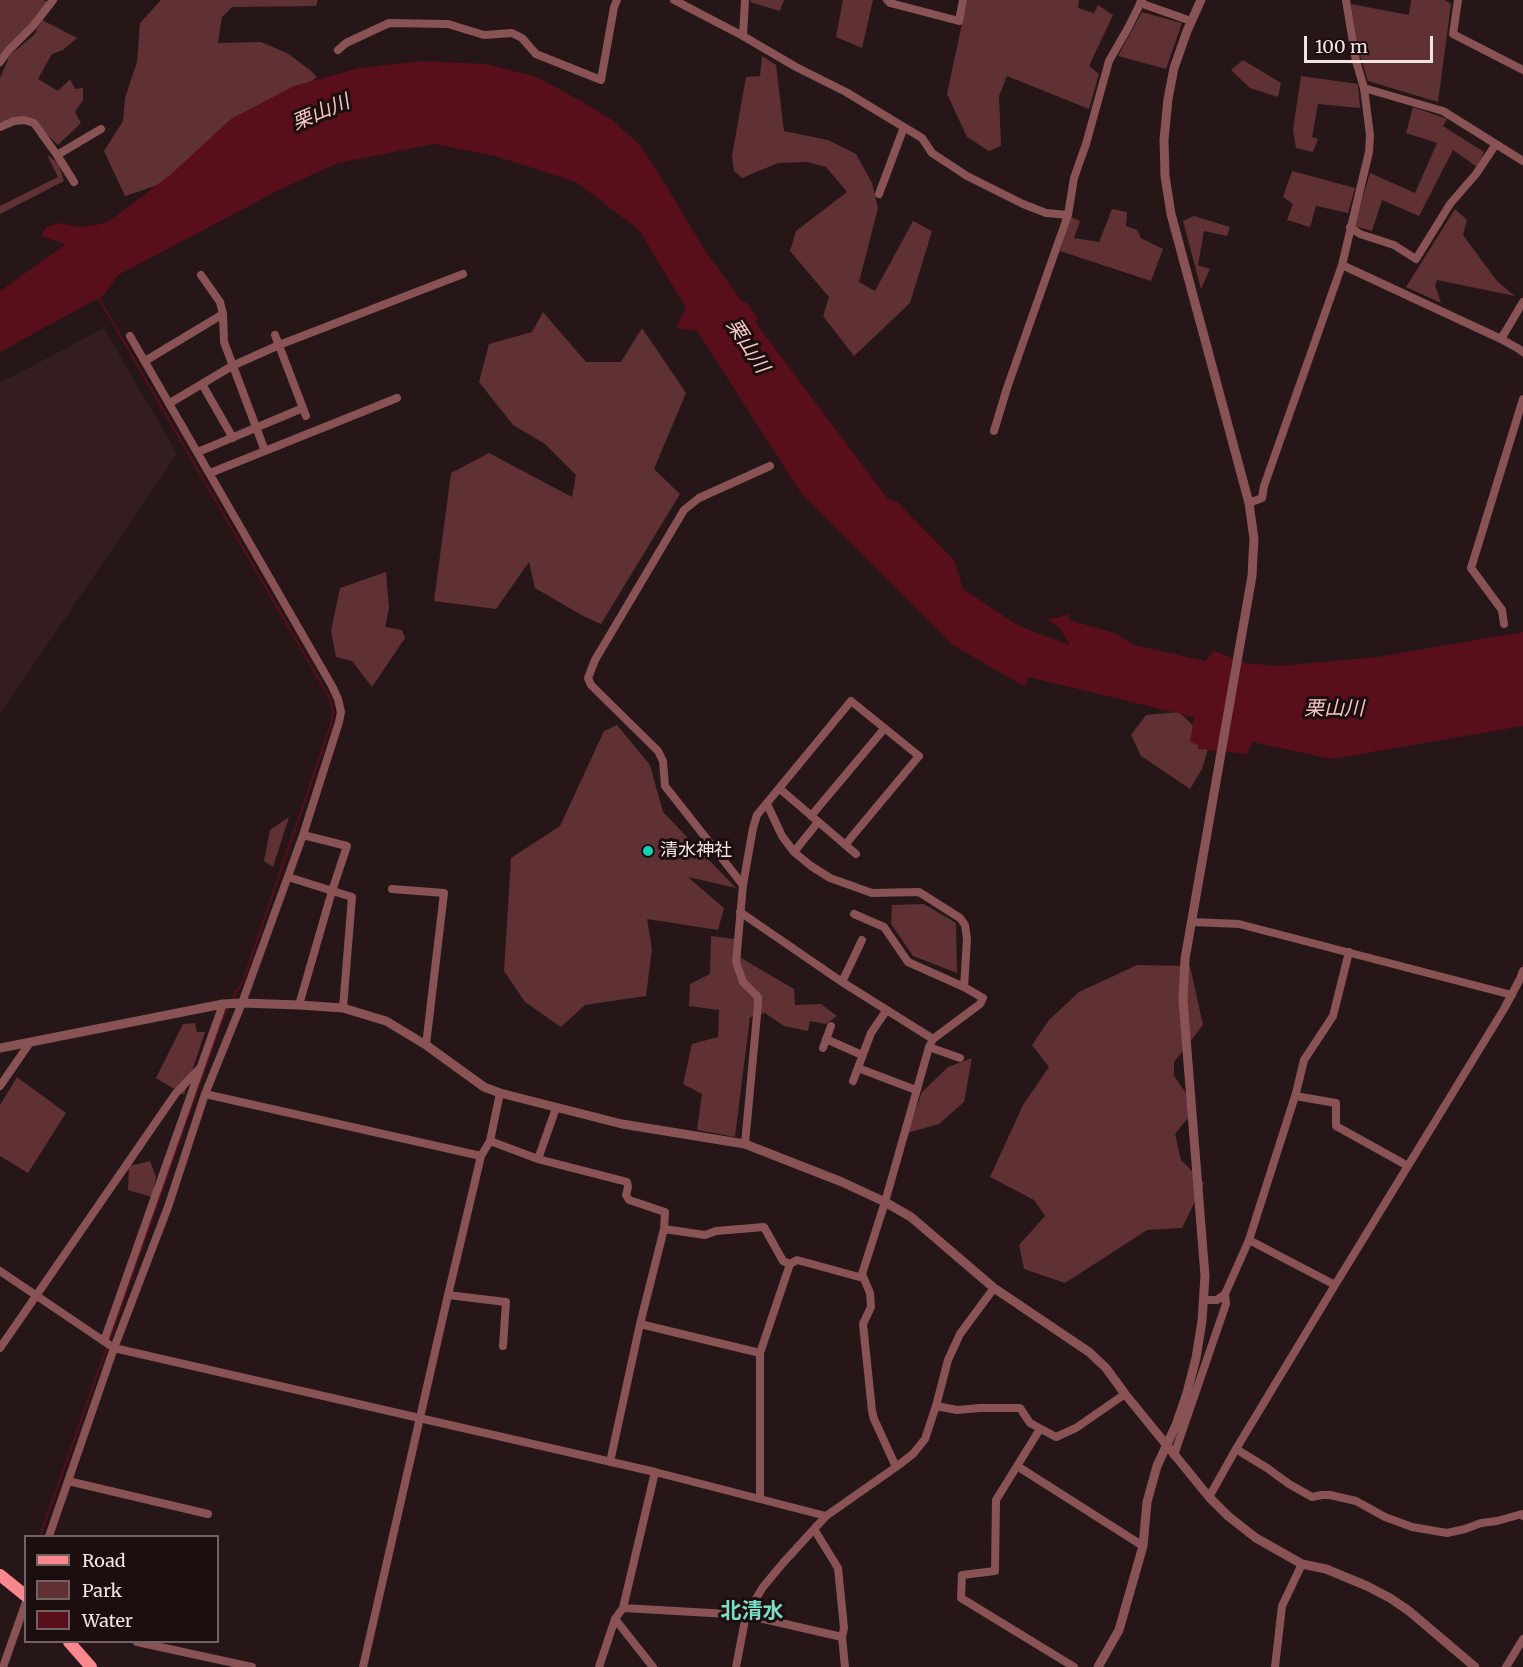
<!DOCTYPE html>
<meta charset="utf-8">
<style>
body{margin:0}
#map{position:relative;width:1523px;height:1667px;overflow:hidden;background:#261617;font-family:Merriweather,serif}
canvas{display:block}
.legend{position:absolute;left:24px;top:1535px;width:195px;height:108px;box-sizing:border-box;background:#1c0d0e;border:2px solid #716364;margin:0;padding:8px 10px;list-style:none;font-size:18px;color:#f0e4e4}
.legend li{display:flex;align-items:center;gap:12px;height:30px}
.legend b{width:30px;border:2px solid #716364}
.scale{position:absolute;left:1304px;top:36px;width:129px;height:27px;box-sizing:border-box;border:3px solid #f0e4e4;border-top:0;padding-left:8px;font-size:18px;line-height:21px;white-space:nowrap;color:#f0e4e4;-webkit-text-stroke:4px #1c0d0e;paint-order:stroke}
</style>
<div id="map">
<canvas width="1523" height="1667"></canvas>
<ul class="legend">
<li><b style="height:8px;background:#fa868e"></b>Road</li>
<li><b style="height:16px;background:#5f3134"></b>Park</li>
<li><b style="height:16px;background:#590e1b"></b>Water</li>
</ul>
<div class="scale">100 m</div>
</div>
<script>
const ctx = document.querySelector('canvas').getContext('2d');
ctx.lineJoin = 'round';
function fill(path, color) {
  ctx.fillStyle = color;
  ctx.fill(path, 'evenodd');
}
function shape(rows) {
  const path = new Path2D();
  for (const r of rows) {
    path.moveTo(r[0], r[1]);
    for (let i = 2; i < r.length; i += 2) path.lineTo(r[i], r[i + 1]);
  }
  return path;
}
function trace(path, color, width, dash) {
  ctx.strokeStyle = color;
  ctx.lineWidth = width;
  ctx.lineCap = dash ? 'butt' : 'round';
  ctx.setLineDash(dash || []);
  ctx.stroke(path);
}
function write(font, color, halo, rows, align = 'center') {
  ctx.font = font + ' Merriweather,"Noto Sans JP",serif';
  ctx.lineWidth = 6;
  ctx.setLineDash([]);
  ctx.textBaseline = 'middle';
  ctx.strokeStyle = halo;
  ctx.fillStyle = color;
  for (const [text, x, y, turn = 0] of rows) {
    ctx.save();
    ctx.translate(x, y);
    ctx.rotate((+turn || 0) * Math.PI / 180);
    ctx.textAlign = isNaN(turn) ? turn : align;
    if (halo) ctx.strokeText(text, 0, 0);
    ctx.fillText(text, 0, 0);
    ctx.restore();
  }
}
fill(shape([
 [104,328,177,454,0,714,0,383]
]), '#341d1e');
fill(shape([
 [0,0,43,0,48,2,0,62],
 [161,0,318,0,316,6,232,7,222,17,218,43,261,42,287,53,310,70,317,77,173,180,125,196,104,151,123,121,125,98,137,62,140,23],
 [751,0,784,0,780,11,750,2],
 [843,0,873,0,862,48,836,37],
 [967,0,1079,0,1078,8,1094,13,1098,5,1113,15,1089,66,1099,74,1089,109,1007,76,999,96,1001,146,989,151,967,137,947,94],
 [1411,0,1445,0,1451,4,1438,102,1368,81,1358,49,1351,4,1409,15],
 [1142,12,1182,23,1166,69,1118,56],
 [42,20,77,38,63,50,52,54,38,79,58,91,70,79,75,89,83,88,83,100,75,112,81,123,58,145,30,118,0,122,0,78,10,55,34,35],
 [762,56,776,65,784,131,828,140,856,154,872,183,878,208,859,282,875,291,913,221,932,231,910,303,854,356,823,316,829,297,790,251,796,231,847,192,826,167,807,162,778,163,742,178,734,171,732,156,746,77,760,76],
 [1243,60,1281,83,1278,97,1250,88,1231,70],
 [1301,76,1358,84,1360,108,1318,104,1312,137,1318,139,1313,152,1296,148,1293,130],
 [1413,107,1447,119,1443,126,1484,152,1477,167,1453,150,1419,216,1382,200,1372,231,1354,226,1370,173,1415,193,1437,143,1406,133],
 [47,155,58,163,64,181,0,214,0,206,58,177],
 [1292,171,1355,188,1348,213,1316,206,1310,227,1287,220,1293,204,1283,197],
 [1112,209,1127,212,1126,226,1137,230,1141,238,1163,249,1151,281,1060,251,1071,217,1080,221,1074,238,1099,242],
 [1455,209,1467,220,1463,235,1497,281,1515,296,1437,280,1435,285,1441,303,1406,287],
 [1194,216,1230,227,1227,236,1204,231,1198,265,1210,269,1201,289,1183,221],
 [543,312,586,362,621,362,642,328,686,393,654,469,680,494,601,624,583,616,535,588,529,562,496,609,434,601,451,473,489,453,572,497,576,475,545,444,513,425,479,382,489,344,532,332],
 [386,572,389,608,385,627,402,630,405,638,372,687,352,661,336,657,331,631,340,588],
 [1179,712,1210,742,1202,769,1190,789,1141,756,1131,735,1146,715],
 [617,725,650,765,663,812,736,888,688,877,724,908,718,930,647,919,652,949,646,996,585,1005,561,1027,525,1002,504,971,511,858,560,826,604,731],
 [289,817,273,867,264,861,270,830],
 [924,904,956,923,957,973,913,956,891,924,892,905],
 [711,936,735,939,741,958,794,989,795,1005,821,1004,837,1016,826,1024,810,1021,808,1031,784,1026,765,1013,750,1017,735,1137,697,1130,702,1094,683,1084,692,1044,718,1037,719,1010,689,1006,690,984,710,974],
 [1137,965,1190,966,1203,1025,1174,1062,1174,1076,1196,1108,1175,1134,1181,1160,1204,1183,1182,1228,1147,1230,1065,1283,1024,1269,1019,1245,1045,1216,1034,1200,990,1177,1023,1105,1049,1067,1032,1045,1049,1020,1079,992],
 [195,1023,197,1032,205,1032,184,1095,156,1078,183,1024],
 [972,1058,964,1102,939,1124,907,1133,922,1092,948,1067],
 [17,1077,66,1113,28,1173,0,1156,0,1105],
 [150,1161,156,1177,152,1197,128,1190,129,1166]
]), '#5f3134');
fill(shape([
 [422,61,486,64,537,77,581,101,612,120,640,145,664,182,702,246,743,303,746,302,758,318,755,322,888,499,897,502,954,560,963,589,1019,626,1070,645,1059,627,1047,620,1070,614,1069,620,1115,633,1134,645,1205,661,1214,651,1246,663,1278,666,1377,657,1523,632,1523,726,1332,759,1252,742,1247,754,1198,749,1198,745,1190,742,1194,717,1028,677,1025,687,953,645,801,493,697,331,676,328,686,308,639,230,576,182,495,156,434,144,338,163,281,189,118,275,104,295,0,352,0,291,66,244,41,236,46,227,59,223,80,227,106,223,127,208,170,175,231,119,294,86,359,68]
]), '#590e1b');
trace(shape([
 [98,297,329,697,333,712,331,724,243,981,232,1000],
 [109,1341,222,1020,228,1008],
 [40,1536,107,1347],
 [25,1580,26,1577]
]), '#590e1b', 2);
trace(shape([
 [674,0,743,36,796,67,846,92,874,109,922,138,932,153,967,176,1023,204,1046,213,1068,215],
 [887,0,890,3,959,21,963,0],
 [1458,0,1453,34,1523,70],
 [1140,3,1191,21],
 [743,36,745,0],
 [338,50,346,43,389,23,448,24,484,35,512,33,522,38,536,54,601,80,614,7,617,0],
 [0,62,8,51,33,26,53,0],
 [1364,88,1443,111,1523,161],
 [0,127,14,121,24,120,34,123,57,155,74,182],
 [57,155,101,129],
 [879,194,904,127],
 [1350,227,1360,234,1394,245,1416,259,1450,204,1476,174,1496,144],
 [1342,265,1501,339,1519,349,1523,352],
 [201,275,220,302,223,314,224,342,265,451],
 [275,335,306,416],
 [1501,339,1523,302],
 [145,361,223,314],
 [202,384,233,438],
 [170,403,232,366,279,345,463,274],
 [994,431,1007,388,1068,215,1074,178,1086,144,1109,61,1128,28,1142,0],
 [198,452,303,408],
 [210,473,397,398],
 [1249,503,1262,498,1264,486,1342,265,1369,152,1370,135,1364,88,1356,61,1346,0],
 [1504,624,1502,610,1471,568,1523,399],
 [780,789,856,854],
 [767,804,782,836,794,852,811,866,830,878,872,893,919,892,960,918,965,925,967,939,964,987],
 [811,816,884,729],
 [794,852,818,822],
 [288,877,352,897,343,1008],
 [743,885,665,786,663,761,658,751,591,685,588,678,595,660,684,510,699,498,770,466],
 [392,889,444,893,426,1045],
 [740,912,842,982,933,1039],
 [854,914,884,927,908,962,964,987,983,998,980,1004,933,1039,929,1047,885,1202,862,1274,870,1293,871,1307,863,1324,872,1411,874,1419,896,1467],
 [1192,922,1239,924,1512,995],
 [842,982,862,940],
 [299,1005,332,891,347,846,303,835],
 [826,1039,862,1055],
 [929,1047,960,1058],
 [823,1048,831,1026],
 [858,1068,916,1090],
 [853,1081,871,1033,886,1011],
 [0,1086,29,1044],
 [205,1094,481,1156],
 [1295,1096,1336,1103,1336,1126,1408,1166],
 [490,1141,538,1159,620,1180,627,1182,628,1187,626,1195,629,1200,665,1212,664,1229,640,1324,610,1462],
 [745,1144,758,1004,758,997,743,982,736,962,743,885,753,828,757,815,851,701,919,756,845,845],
 [538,1159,556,1108],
 [664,1229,705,1235,716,1231,764,1227,783,1261,790,1264],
 [1249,1240,1335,1285],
 [0,1271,114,1348,655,1472,826,1516],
 [448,1295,506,1302,503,1346],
 [1205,1300,1217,1300,1225,1294],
 [640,1324,760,1353,790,1264,797,1260,863,1278],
 [104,1341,223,1004],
 [0,1348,176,1093,199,1069],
 [936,1406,957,1410,980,1408,1020,1408,1030,1423,1056,1437,1076,1428,1125,1394],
 [1040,1429,996,1500,995,1571,962,1575,961,1598,1074,1667],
 [1236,1449,1267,1468,1289,1484,1312,1497,1322,1495,1330,1495,1356,1501,1385,1517,1412,1527,1447,1533,1465,1529,1481,1523,1497,1521,1522,1514,1523,1516],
 [1174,1455,1226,1304,1225,1294,1249,1240,1296,1093,1304,1060,1333,1016,1349,952],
 [1017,1466,1143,1546],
 [68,1481,208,1514],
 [1209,1497,1236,1449,1335,1285,1504,1009,1520,979,1523,971],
 [760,1499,760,1353],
 [814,1529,838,1568,844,1628,842,1637,845,1667],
 [49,1536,114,1348,168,1207,205,1094,242,1003,303,835,339,722,341,712,338,699,332,686,130,336],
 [623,1608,746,1615,842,1637],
 [615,1619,653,1667],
 [137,1642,252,1667],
 [3,1667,26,1602],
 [363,1667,448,1295,481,1156,490,1141,500,1093],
 [599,1667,615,1619,623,1608,655,1472],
 [736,1667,746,1615,763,1587,783,1563,826,1516,896,1467,913,1454,925,1439,936,1406,948,1360,960,1334,994,1288],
 [1275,1667,1282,1606,1302,1564],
 [1506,1667,1523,1639]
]), '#895254', 8);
trace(shape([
 [0,1048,223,1004,242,1003,299,1005,343,1008,386,1021,426,1045,484,1087,500,1093,622,1124,745,1144,842,1182,885,1202,911,1217,994,1288,1089,1352,1106,1368,1125,1394,1209,1497,1228,1516,1256,1538,1302,1564,1326,1569,1367,1586,1390,1598,1409,1611,1475,1667],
 [1098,1667,1119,1630,1143,1546,1147,1502,1157,1466,1176,1425,1187,1393,1196,1358,1202,1321,1205,1276,1183,1000,1185,959,1252,576,1253,556,1254,539,1249,503,1171,214,1165,176,1164,140,1168,99,1174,68,1187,31,1201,0]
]), '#895254', 9);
trace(shape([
 [0,1575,26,1596],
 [69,1642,91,1667]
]), '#fa868e', 12);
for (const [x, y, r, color] of [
 [648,851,6,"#0ed5b4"]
]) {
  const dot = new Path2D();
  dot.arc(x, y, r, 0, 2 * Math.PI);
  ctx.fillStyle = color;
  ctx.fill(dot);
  trace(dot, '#1c0d0e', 2);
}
write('18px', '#f0e4e4', '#1c0d0e', [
 ["清水神社",660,851]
], 'left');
write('italic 20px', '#f5c6c7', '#1c0d0e', [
 ["栗山川",321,113,-23],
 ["栗山川",747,346,57],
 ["栗山川",1334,709]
]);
write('bold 21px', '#79dcc4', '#1c0d0e', [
 ["北清水",752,1612]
]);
</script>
